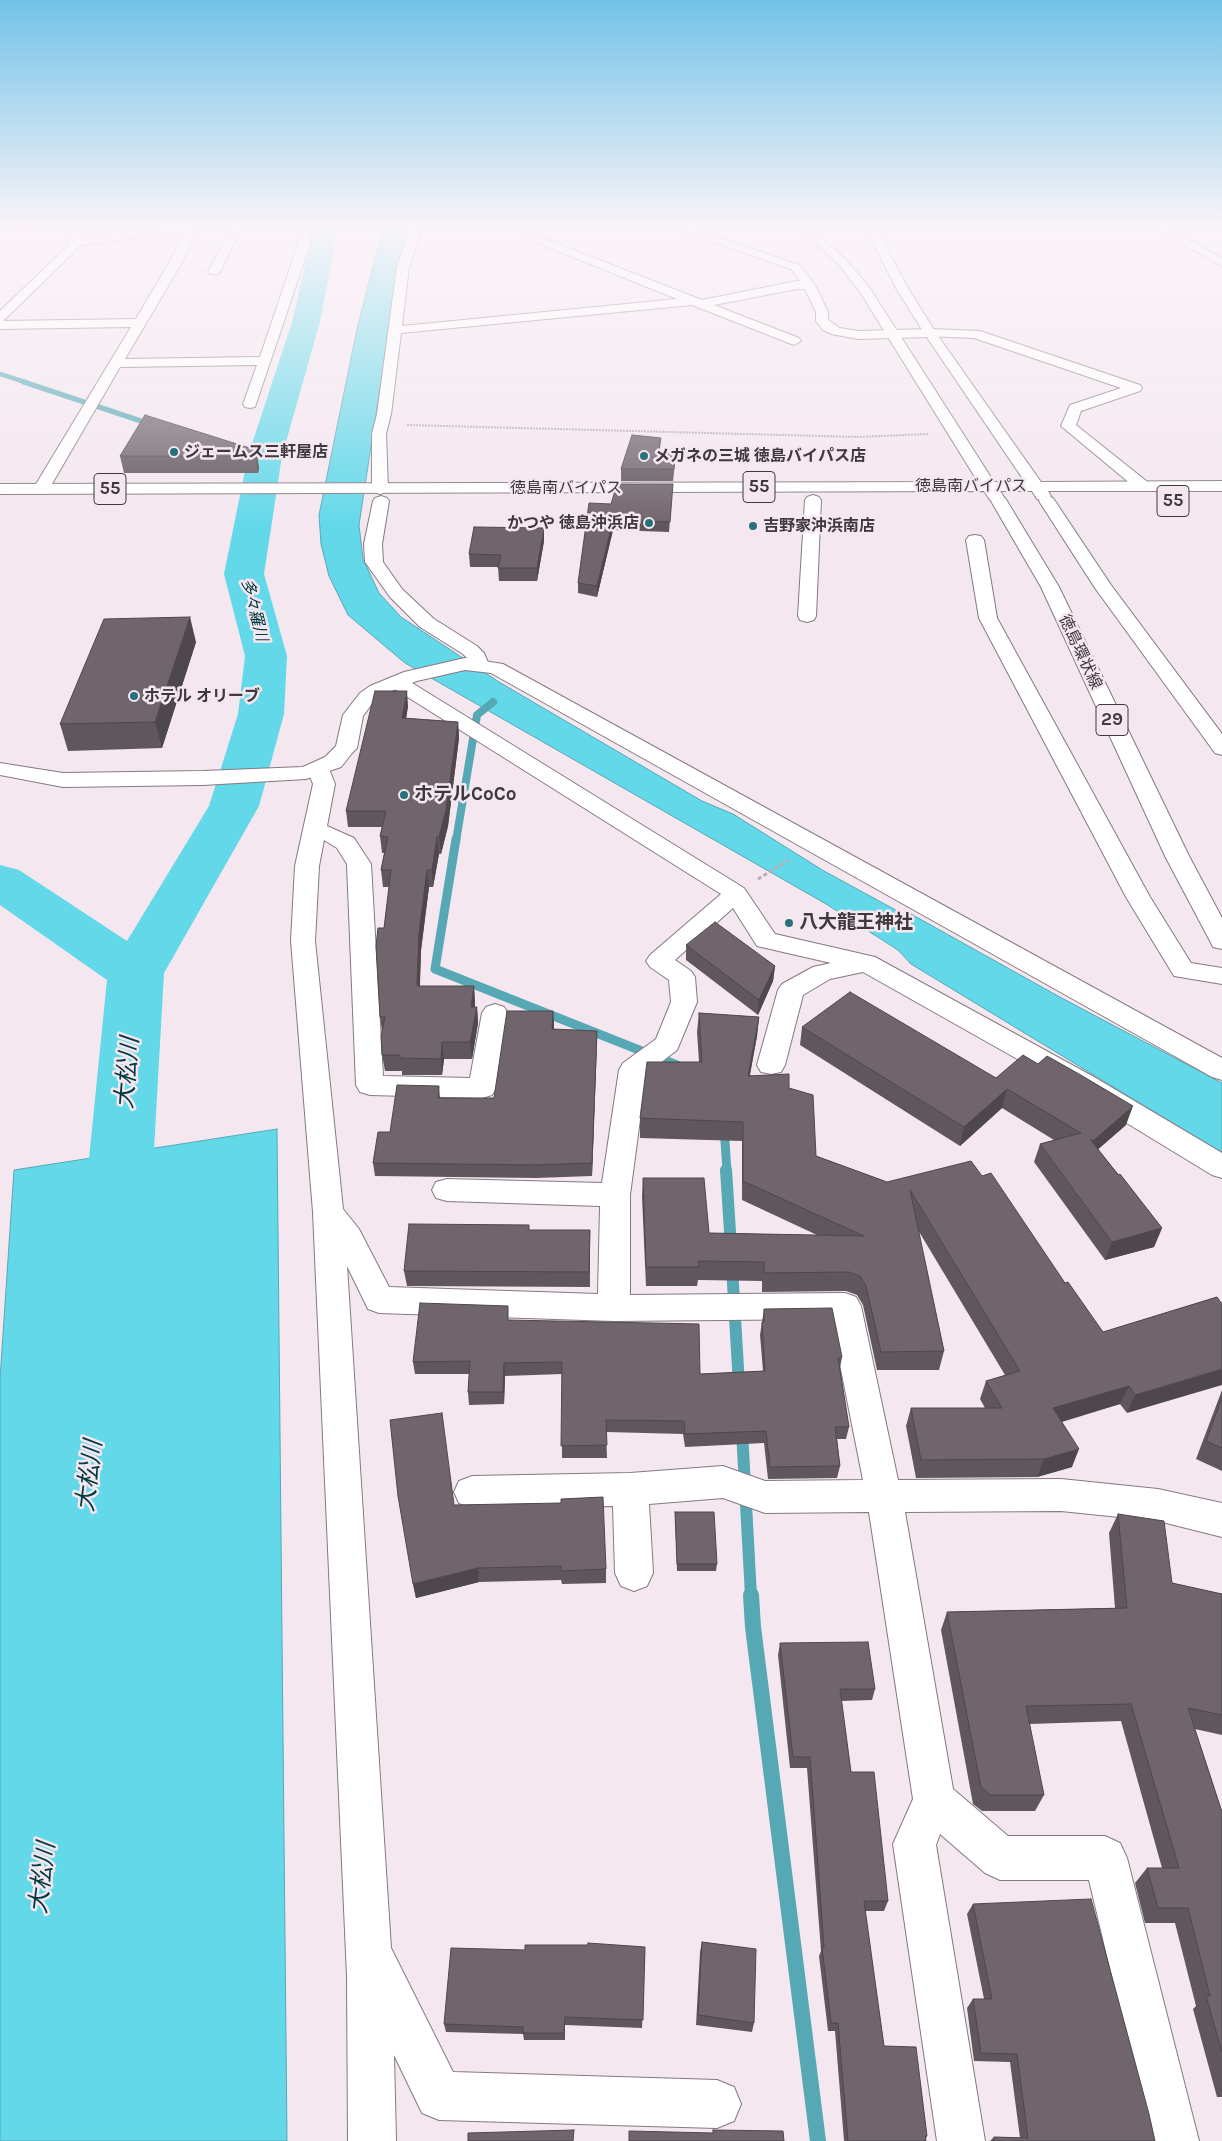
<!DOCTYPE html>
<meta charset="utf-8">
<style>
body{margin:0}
canvas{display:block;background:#f4e7f0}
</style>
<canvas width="1222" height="2141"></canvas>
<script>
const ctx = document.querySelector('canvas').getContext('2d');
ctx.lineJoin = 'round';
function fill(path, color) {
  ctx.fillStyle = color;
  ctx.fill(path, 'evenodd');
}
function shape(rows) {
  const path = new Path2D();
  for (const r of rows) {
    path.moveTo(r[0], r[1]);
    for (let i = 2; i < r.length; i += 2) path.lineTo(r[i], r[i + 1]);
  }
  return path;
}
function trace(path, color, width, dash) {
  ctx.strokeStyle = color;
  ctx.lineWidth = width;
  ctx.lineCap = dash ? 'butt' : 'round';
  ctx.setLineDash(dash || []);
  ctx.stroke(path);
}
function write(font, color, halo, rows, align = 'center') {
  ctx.font = font + ' Karla,"Noto Sans JP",sans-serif';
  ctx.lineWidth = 5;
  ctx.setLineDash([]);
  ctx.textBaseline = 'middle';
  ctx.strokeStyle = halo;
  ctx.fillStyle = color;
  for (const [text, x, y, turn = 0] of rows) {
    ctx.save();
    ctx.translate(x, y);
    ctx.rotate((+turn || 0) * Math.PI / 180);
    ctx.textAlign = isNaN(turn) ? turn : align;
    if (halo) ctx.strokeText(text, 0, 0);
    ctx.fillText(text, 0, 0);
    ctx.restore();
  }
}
const water = shape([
 [381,227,406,227,407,238,395,289,359,525,363,559,379,593,401,617,499,682,702,801,733,814,824,871,903,914,911,914,1058,996,1222,1083,1222,1153,911,964,898,950,826,904,405,663,348,615,329,576,321,544,319,515,357,329,381,234,381,227],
 [277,1129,287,2141,0,2141,0,1379,14,1170,277,1129]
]);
fill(water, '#62d8e9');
trace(water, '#57a8b5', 1);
trace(shape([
 [0,374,28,383]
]), '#57a8b5', 4.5);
trace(shape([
 [24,382,153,425],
 [243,453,265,456]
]), '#57a8b5', 5.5);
trace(shape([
 [456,841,477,715,493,702]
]), '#57a8b5', 8);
trace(shape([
 [456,839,435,969,682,1067],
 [724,1127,727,1171]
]), '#57a8b5', 9);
trace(shape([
 [726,1170,731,1247],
 [732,1267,739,1385],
 [742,1431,751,1596]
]), '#57a8b5', 12);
trace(shape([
 [751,1595,753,1627,818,2141]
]), '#57a8b5', 16);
fill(shape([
 [314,227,338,227,320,322,282,456,264,574,287,656,284,714,259,806,164,973,149,1238,139,1257,115,1265,91,1257,81,1238,107,980,0,905,0,865,19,870,127,941,209,806,238,714,245,656,224,574,248,456,292,322,314,227]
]), '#62d8e9');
const minor = shape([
 [0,227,37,227,32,230,0,231,0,227],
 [75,227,85,227,81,238,172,227,203,227,197,230,181,264,125,359,260,357,298,244,300,227,310,227,310,244,255,407,250,408,245,407,243,404,257,365,120,367,49,489,47,492,41,494,35,492,33,489,131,327,0,329,0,311,67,247,75,227],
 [187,232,136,319,3,321,76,250,79,245,187,232],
 [232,227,242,227,220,272,218,274,210,274,208,272,232,227],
 [408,227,418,227,419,238,409,267,402,326,677,299,523,237,522,235,523,233,527,232,702,300,797,281,809,281,815,285,809,289,797,289,714,305,799,338,801,341,794,345,692,305,401,333,391,414,386,434,388,489,386,492,380,494,374,492,372,489,372,434,377,414,397,267,407,238,408,227],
 [1153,227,1166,227,1222,258,1222,266,1153,227],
 [930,329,980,331,1140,385,1142,388,1140,391,1081,411,1076,425,1150,484,1152,487,1150,490,1138,490,1061,426,1070,405,1121,388,974,338,925,336,924,333,930,329],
 [813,495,819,497,821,500,816,616,814,620,807,622,800,620,798,616,805,500,807,497,813,495],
 [381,496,387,498,389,501,382,544,383,562,402,589,434,619,477,646,484,653,489,665,486,669,479,671,472,669,468,659,463,654,420,627,390,597,365,562,364,544,373,501,375,498,381,496],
 [975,535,981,536,984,540,997,618,1150,897,1191,963,1222,968,1222,984,1174,976,1126,897,979,618,966,540,969,536,975,535],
 [397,676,404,678,744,888,775,934,875,957,1094,1077,1222,1153,1222,1178,1212,1175,1074,1091,863,972,830,979,803,995,785,1065,781,1072,771,1074,761,1072,757,1065,778,990,782,984,813,967,831,963,757,946,733,908,675,960,691,971,695,977,697,1002,677,1050,646,1074,630,1195,630,1295,845,1293,856,1297,861,1306,898,1480,1061,1479,1158,1489,1222,1503,1222,1537,1158,1521,1061,1511,905,1512,953,1789,1008,1836,1105,1836,1120,1843,1127,1858,1199,2141,1151,2141,1089,1880,1000,1880,985,1873,940,1834,936,1845,985,2141,937,2141,893,1844,913,1799,869,1512,765,1513,723,1498,649,1504,653,1573,647,1586,634,1591,621,1586,615,1573,613,1506,472,1508,459,1503,454,1492,459,1481,472,1476,630,1473,723,1466,765,1481,863,1480,831,1319,614,1321,379,1313,368,1309,347,1266,391,1948,453,2072,717,2080,734,2087,741,2104,734,2121,717,2128,439,2120,422,2113,394,2055,396,2141,348,2141,347,1976,313,1212,291,941,295,866,313,784,307,769,310,764,318,763,326,764,329,769,335,784,327,826,354,838,371,864,383,1076,470,1078,482,1013,486,1007,495,1004,504,1007,508,1013,496,1088,492,1095,482,1098,370,1095,360,1092,356,1085,347,864,337,848,324,840,319,866,315,941,343,1209,359,1229,389,1287,598,1294,600,1206,447,1201,436,1198,432,1190,436,1182,447,1179,602,1183,619,1070,623,1063,656,1039,671,1002,669,980,650,967,646,961,650,955,721,894,390,686,387,682,390,678,397,676]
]);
const tertiary = shape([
 [465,658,503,664,1222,1058,1222,1080,1212,1077,491,673,465,670,417,681,384,694,374,701,363,716,357,748,353,752,341,767,306,779,203,785,63,787,0,775,0,763,63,773,203,771,303,767,325,757,336,746,343,715,360,693,370,686,404,672,465,658]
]);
const secondary = shape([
 [675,227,690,227,799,265,815,285,828,312,828,320,840,328,858,331,930,329,936,333,930,337,858,339,831,334,823,330,816,321,816,312,803,285,791,269,676,229,675,227]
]);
const primary = shape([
 [999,496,1005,498,1007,501,1059,587,1189,856,1222,918,1222,949,1213,947,1210,941,1165,856,1041,587,991,501,993,498,999,496],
 [1047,496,1053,498,1111,585,1222,734,1222,755,1215,753,1095,588,1039,501,1041,498,1047,496]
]);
const trunk = shape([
 [799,227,810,227,848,262,869,287,994,482,1025,482,924,333,896,288,865,227,875,227,908,288,936,333,1041,482,1222,481,1222,491,1048,491,1051,496,1049,499,1043,501,1037,499,1032,491,1000,491,1004,497,1002,500,996,502,990,500,984,491,0,494,0,484,978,482,860,292,840,266,799,227]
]);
trace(minor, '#847981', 2);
trace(tertiary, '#847981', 2);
trace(secondary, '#847981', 2);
trace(primary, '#847981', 2);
trace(trunk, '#847981', 2);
trace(shape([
 [407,425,858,437,928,434]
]), '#b8aeb5', 2, [2, 1]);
trace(shape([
 [758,879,789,860]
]), '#b8aeb5', 3, [4, 2.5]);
fill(minor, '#fff');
fill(tertiary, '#fff');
fill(secondary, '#fff');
fill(primary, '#fff');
fill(trunk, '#fff');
fill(shape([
 [660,449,660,451,675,463,673,481,621,481,621,469],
 [256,450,259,468,258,473,124,473,120,456],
 [672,494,669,532,613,530,597,597,578,593,578,583,611,504],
 [544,541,537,581,499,581,498,567,470,567,469,554],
 [196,642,162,748,68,751,60,724],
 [408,706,406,718,458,722,459,738,448,826,441,854,439,854,433,887,429,887,421,950,420,986,474,986,475,1007,477,1007,478,1023,472,1059,444,1059,442,1075,402,1075,402,1071,385,1071,382,1055,382,1031,380,1017,384,928,389,887,383,887,381,870,384,853,382,853,380,836,382,827,348,827,346,811],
 [686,945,775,966,773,981,758,1015,686,960],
 [553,1011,554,1029,597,1031,592,1176,536,1178,375,1176,373,1163,390,1132,440,1098,494,1098],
 [699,1013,759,1017,757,1036,750,1075,789,1088,816,1156,887,1182,982,1176,1103,1332,1217,1297,1127,1413,1120,1404,1062,1422,1072,1467,1037,1477,916,1478,906,1426,911,1408,985,1408,980,1399,986,1381,1005,1375,918,1230,944,1351,939,1370,877,1370,863,1305,857,1295,846,1291,762,1292,762,1281,698,1280,697,1286,646,1286,642,1197,643,1178,709,1233,817,1235,742,1200,742,1141,640,1138,640,1118,699,1062,697,1032],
 [802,1027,996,1078,1126,1125,1098,1149,1162,1228,1154,1247,1105,1260,1034,1162,1040,1144,1054,1140,1002,1108,960,1146,800,1045],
 [530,1230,590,1230,590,1287,407,1286,404,1271],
 [764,1309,842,1357,840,1368,849,1427,846,1439,837,1439,840,1466,837,1478,768,1479,764,1443,685,1447,683,1434,606,1432,607,1458,562,1458,562,1374,505,1376,504,1404,469,1405,468,1392,469,1374,415,1374,413,1362,510,1320,700,1374,763,1371,760,1335],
 [1222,1390,1222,1471,1196,1459],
 [455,1505,606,1569,606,1583,562,1584,561,1580,479,1582,416,1598,413,1584],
 [675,1512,717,1564,716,1571,677,1571],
 [1118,1514,1172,1583,1222,1594,1222,1735,1195,1729,1222,1812,1222,2097,1217,2097,1193,2009,1196,2006,1175,1923,1145,1923,1135,1883,1147,1868,1162,1868,1121,1721,1029,1724,1044,1795,1035,1811,982,1811,973,1804,941,1630,947,1612,1115,1608,1109,1533],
 [780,1643,875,1689,872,1700,841,1701,851,1772,888,1901,884,1911,865,1911,884,2046,927,2136,926,2139,926,2141,844,2141,835,2031,828,2031,819,1956,821,1951,807,1768,790,1768,778,1655],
 [973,1904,1155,2141,990,2141,994,2137,1020,2138,1010,2062,974,2061,967,2008,973,1999,984,1999,967,1914],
 [702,1942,754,2023,752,2032,696,2025,700,1952],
 [645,1947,642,2028,565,2025,565,2040,524,2040,523,2034,446,2032,444,2024,525,1950]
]), '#60575e');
fill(shape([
 [661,438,660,449,658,462,658,451],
 [256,450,259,468,258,473,255,456],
 [613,520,613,530,597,597,597,586],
 [544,528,544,541,537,581,537,568],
 [190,617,196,642,162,748,155,722],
 [407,691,408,706,404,733,402,718],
 [458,722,459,738,448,826,441,854,439,837],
 [437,837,439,854,433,887,432,870],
 [427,870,429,887,421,950,419,1001,417,984,419,933],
 [775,966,773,981,758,1015,759,1000],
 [474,986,475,1003,473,1023,471,1007],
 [477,1007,478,1023,472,1059,470,1042],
 [553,1011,554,1024,553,1042,552,1029],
 [759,1017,757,1036,746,1095,748,1076],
 [597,1031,597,1043,592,1176,592,1163],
 [442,1042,444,1059,442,1075,441,1059],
 [439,1086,440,1099,438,1098],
 [1007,1089,1002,1108,960,1146,964,1127],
 [1133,1106,1126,1125,1087,1159,1093,1141],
 [1162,1228,1154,1247,1105,1260,1112,1242],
 [504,1363,505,1376,504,1404,503,1392],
 [1222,1369,1222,1385,1127,1413,1135,1395],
 [1129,1386,1120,1404,1046,1426,1053,1408],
 [1079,1449,1072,1467,1037,1477,1044,1459],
 [478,1568,479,1582,416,1598,413,1584]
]), '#4e474c');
const building = shape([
 [145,415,256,450,255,456,120,456,145,415],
 [632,435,661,438,658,451,675,452,674,469,621,469,632,435],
 [617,484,673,484,670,522,613,520,597,586,578,583,589,503,611,504,617,484],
 [474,527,544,528,537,568,498,568,501,555,469,554,474,527],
 [190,617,155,722,60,724,104,619,190,617],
 [375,691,407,691,402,718,458,722,446,810,439,837,437,837,432,870,427,870,419,933,417,984,418,986,474,986,471,1007,477,1007,470,1042,442,1042,441,1059,400,1058,400,1055,382,1055,381,1036,385,1017,380,1017,376,946,378,928,384,928,391,870,381,870,388,837,380,836,386,811,346,811,375,691],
 [715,922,775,966,759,1000,686,945,715,922],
 [850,992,996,1078,1023,1055,1038,1064,1047,1056,1079,1074,1133,1106,1093,1141,1090,1139,1118,1175,1120,1174,1162,1228,1112,1242,1040,1144,1081,1133,1007,1089,964,1127,802,1027,850,992],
 [507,1011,553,1011,552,1029,597,1031,592,1163,535,1165,373,1163,378,1132,390,1132,397,1085,439,1086,438,1098,494,1098,507,1011],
 [699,1013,759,1017,748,1076,789,1074,789,1088,813,1095,816,1156,887,1182,971,1161,982,1176,991,1173,1065,1283,1068,1282,1103,1332,1217,1297,1222,1304,1222,1369,1135,1395,1129,1386,1053,1408,1079,1449,1044,1459,921,1460,911,1408,1002,1408,986,1381,1020,1371,910,1190,944,1351,881,1352,866,1286,860,1276,849,1272,764,1273,764,1262,698,1261,699,1267,646,1267,643,1178,704,1178,709,1233,864,1236,743,1181,743,1122,640,1118,647,1062,702,1062,699,1013],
 [409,1224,529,1225,529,1230,590,1230,589,1272,404,1271,409,1224],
 [420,1303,508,1306,508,1320,699,1324,700,1374,765,1371,762,1322,764,1322,764,1309,832,1308,842,1357,838,1358,849,1427,835,1427,840,1466,770,1467,766,1431,685,1434,684,1421,606,1420,607,1445,561,1446,562,1362,504,1363,503,1392,468,1392,470,1361,413,1362,420,1303],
 [1222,1398,1222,1448,1206,1441,1222,1398],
 [442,1413,454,1505,561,1503,561,1499,603,1497,606,1569,561,1571,561,1566,478,1568,413,1584,398,1496,390,1420,442,1413],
 [675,1512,714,1512,717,1564,677,1564,675,1512],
 [1118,1514,1164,1521,1172,1583,1222,1594,1222,1715,1188,1708,1222,1812,1222,2052,1206,1996,1210,1996,1188,1908,1158,1908,1147,1868,1179,1868,1131,1704,1026,1706,1044,1795,990,1795,981,1787,947,1612,1127,1608,1118,1514],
 [868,1642,875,1689,840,1689,851,1772,874,1772,888,1901,864,1901,884,2046,916,2047,927,2136,925,2136,926,2141,848,2141,838,2023,831,2023,822,1947,824,1947,810,1757,793,1757,780,1643,868,1642],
 [1091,1899,1149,2114,1155,2141,994,2141,994,2137,1028,2138,1017,2054,981,2053,973,1999,992,1999,973,1904,1091,1899],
 [702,1942,756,1949,754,2023,698,2015,702,1942],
 [588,1943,645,1947,643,2020,565,2017,564,2033,523,2033,523,2027,444,2024,451,1948,525,1950,525,1945,588,1945,588,1943],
 [574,2130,573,2141,468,2141,468,2133,574,2130],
 [713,2130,783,2131,784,2141,629,2141,629,2131,713,2133,713,2130]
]);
fill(building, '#70656d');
trace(building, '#4e474c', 1);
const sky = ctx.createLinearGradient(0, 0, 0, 527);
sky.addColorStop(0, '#72c2e8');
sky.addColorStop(0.43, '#faf4f8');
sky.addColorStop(1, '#faf4f800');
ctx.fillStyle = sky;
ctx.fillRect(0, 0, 1222, 527);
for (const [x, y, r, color] of [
 [174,452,5,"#28717b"],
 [644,456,5,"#28717b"],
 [649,523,5,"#28717b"],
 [753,526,5,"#28717b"],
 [134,696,5,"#28717b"],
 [404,795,5,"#28717b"],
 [789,923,5,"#28717b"]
]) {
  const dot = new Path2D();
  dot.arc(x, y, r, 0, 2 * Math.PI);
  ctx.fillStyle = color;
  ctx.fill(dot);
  trace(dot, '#f4e7f0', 2);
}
write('bold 16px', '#3e393c', '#f4e7f0', [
 ["ジェームス三軒屋店",184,452],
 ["メガネの三城 徳島バイパス店",654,456],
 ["かつや 徳島沖浜店",639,523,"right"],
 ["吉野家沖浜南店",763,526],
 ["ホテル オリーブ",144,696]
], 'left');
write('16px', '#3e393c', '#f4e7f0', [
 ["徳島南バイパス",971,486],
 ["徳島南バイパス",566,488],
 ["徳島環状線",1080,652,65]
]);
write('italic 16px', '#003940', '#f4e7f0', [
 ["多々羅川",254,610,76]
]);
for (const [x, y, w] of [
 [759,487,32],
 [110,489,32],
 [1173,501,32],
 [1112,720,32]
]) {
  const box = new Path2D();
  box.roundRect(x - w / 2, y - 15.5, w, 31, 4);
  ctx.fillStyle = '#f4e7f0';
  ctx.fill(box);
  trace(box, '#3e393c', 1);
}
write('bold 18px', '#3e393c', null, [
 ["55",759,487],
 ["55",110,489],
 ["55",1173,501],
 ["29",1112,720]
]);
write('bold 19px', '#3e393c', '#f4e7f0', [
 ["ホテルCoCo",414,795],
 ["八大龍王神社",799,923]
], 'left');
write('italic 24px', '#003940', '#f4e7f0', [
 ["大松川",128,1073,-85],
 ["大松川",90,1476,-83],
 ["大松川",43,1878,-83]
]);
</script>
